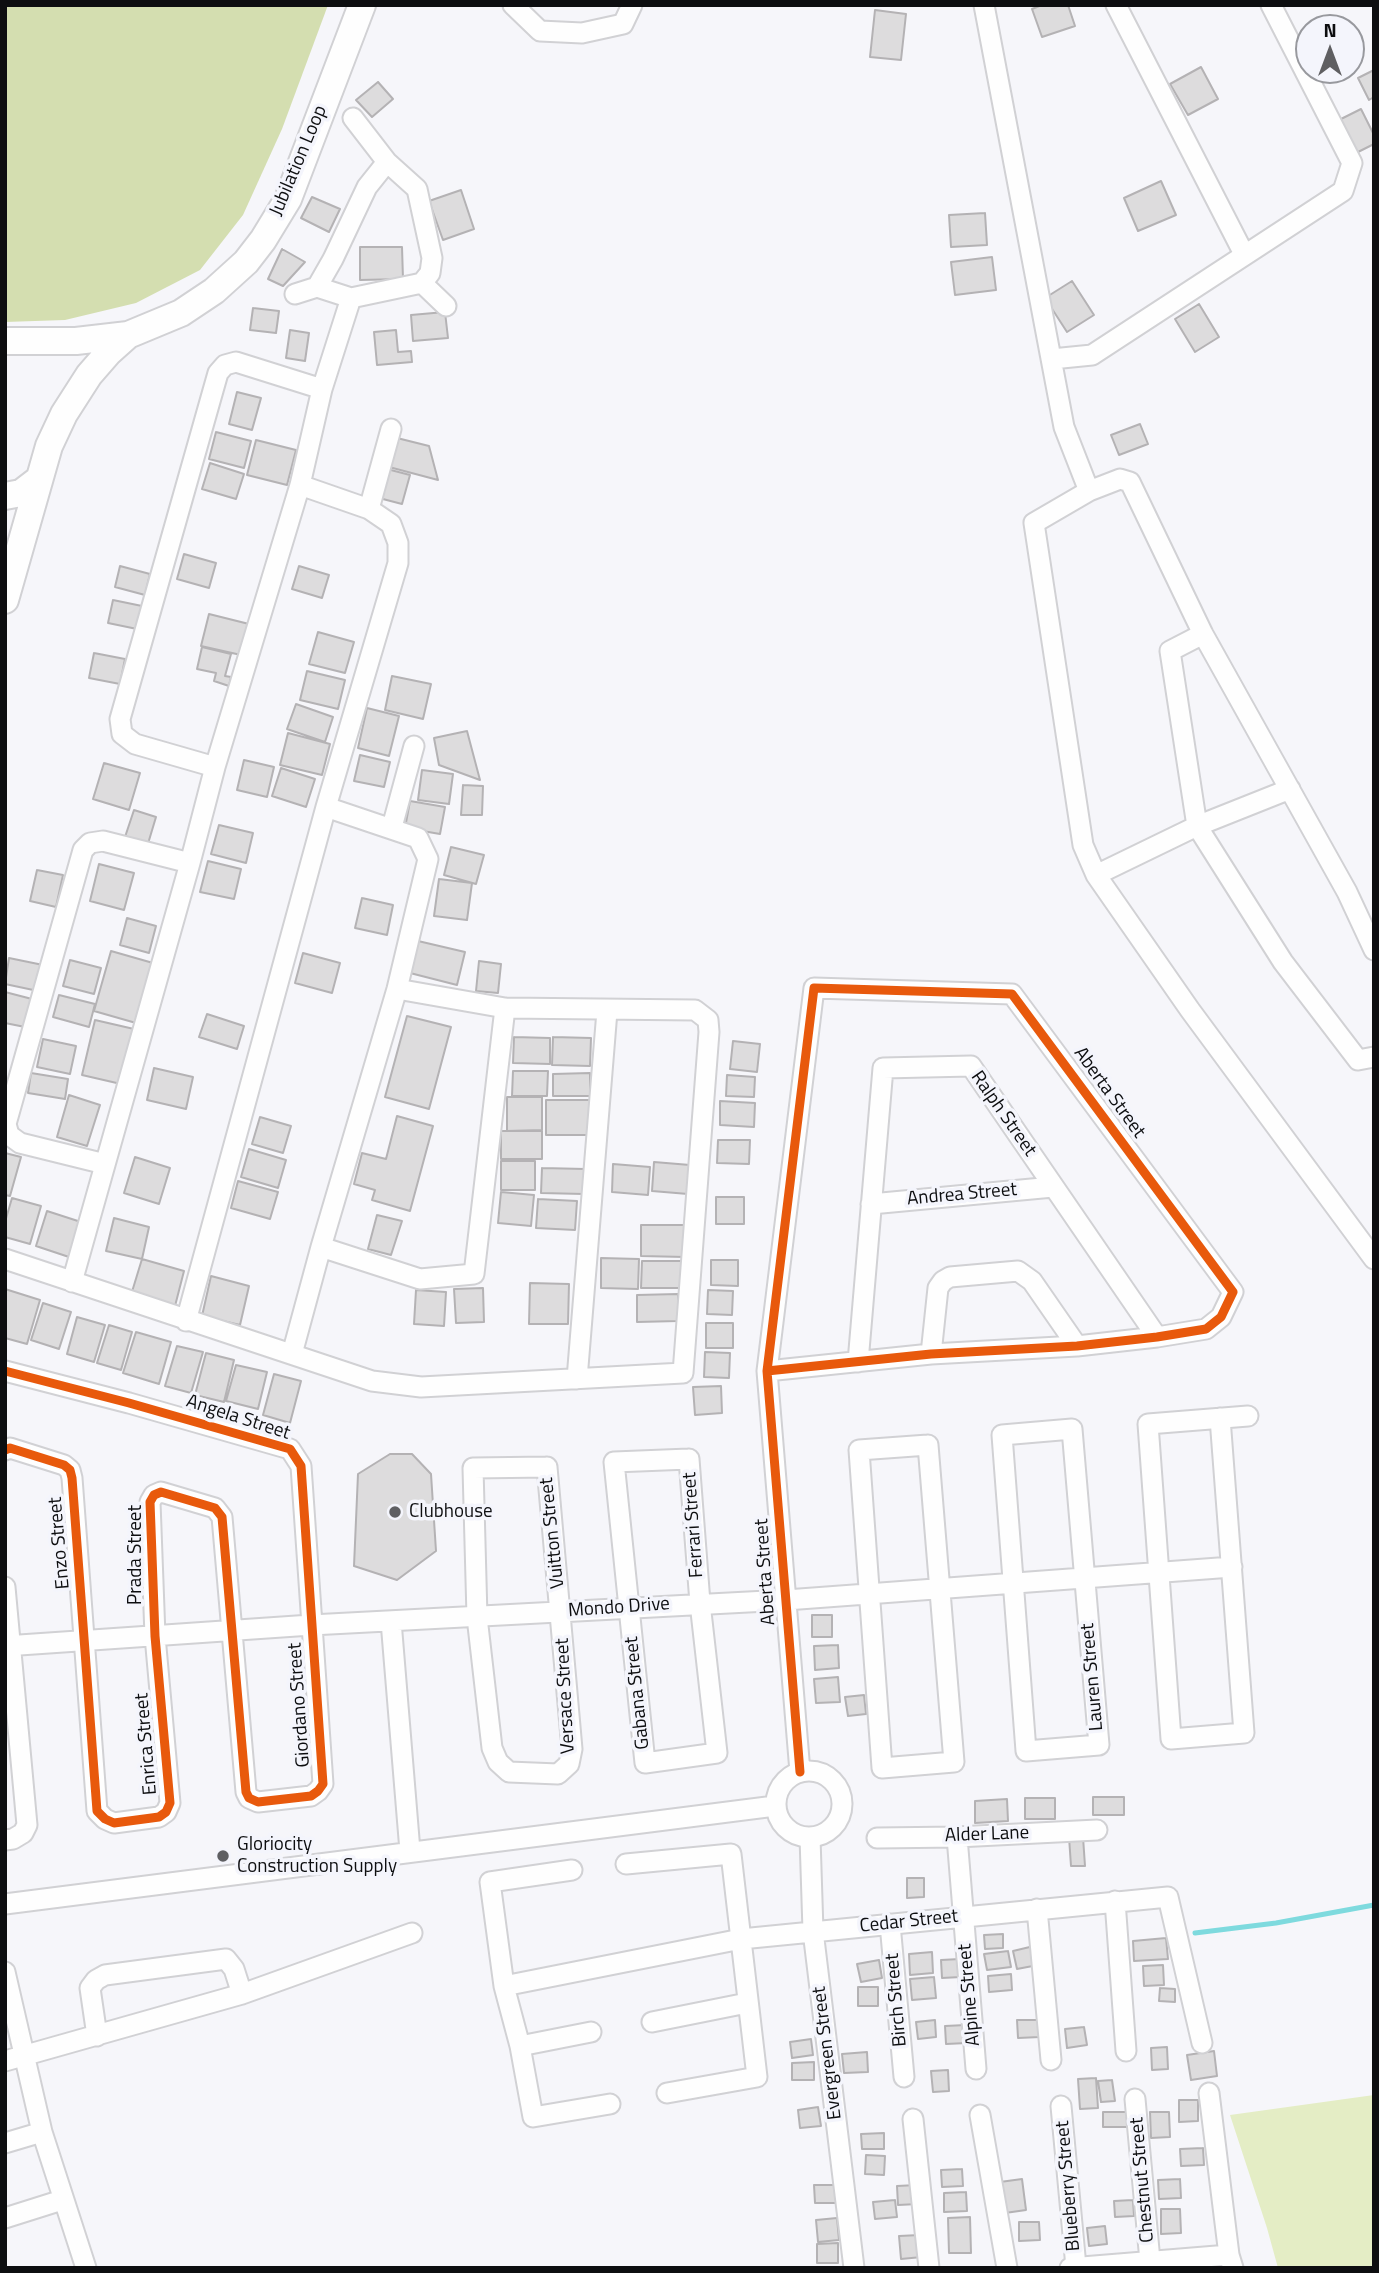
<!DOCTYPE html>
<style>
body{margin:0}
#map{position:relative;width:1379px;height:2273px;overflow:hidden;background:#f6f6fa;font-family:"Titillium Web",sans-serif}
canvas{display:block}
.frame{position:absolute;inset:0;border:7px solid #0d0e10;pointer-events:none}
.north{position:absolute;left:1295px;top:14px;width:70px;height:70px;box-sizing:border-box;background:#f4f5fc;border:2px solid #98999e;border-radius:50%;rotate:0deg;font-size:19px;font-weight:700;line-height:28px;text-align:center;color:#0d0e10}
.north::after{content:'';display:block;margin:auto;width:24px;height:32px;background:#5f5f62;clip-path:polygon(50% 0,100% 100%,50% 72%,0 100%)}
</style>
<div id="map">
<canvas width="1379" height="2273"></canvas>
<div class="frame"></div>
<div class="north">N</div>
</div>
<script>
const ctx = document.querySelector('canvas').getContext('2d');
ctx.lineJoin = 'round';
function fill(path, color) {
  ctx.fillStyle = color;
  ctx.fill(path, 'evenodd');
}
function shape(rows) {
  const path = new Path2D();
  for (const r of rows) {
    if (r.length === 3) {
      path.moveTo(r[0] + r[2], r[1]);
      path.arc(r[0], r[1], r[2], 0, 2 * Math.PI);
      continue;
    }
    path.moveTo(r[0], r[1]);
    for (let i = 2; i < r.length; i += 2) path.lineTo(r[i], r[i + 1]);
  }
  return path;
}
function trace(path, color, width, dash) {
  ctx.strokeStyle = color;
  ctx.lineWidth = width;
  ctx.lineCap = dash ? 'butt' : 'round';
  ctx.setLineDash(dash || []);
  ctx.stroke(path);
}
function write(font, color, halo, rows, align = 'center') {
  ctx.font = font + ' "Titillium Web",sans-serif';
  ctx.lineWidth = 7;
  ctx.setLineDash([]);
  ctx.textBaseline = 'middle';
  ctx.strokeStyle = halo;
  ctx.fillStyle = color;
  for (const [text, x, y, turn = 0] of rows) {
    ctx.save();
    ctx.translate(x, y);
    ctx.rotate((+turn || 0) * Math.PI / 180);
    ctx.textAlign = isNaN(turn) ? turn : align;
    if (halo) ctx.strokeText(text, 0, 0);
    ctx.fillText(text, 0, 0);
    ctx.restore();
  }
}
fill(shape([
 [1374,2095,1374,2268,1278,2268,1267,2228,1230,2115]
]), '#e4edc5');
fill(shape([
 [5,5,328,5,282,129,243,215,200,270,136,303,65,320,5,322]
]), '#d4deb0');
trace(shape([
 [1195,1933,1276,1923,1374,1905]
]), '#7edade', 5);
const building = shape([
 [1042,5,1068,5,1075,26,1042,37,1032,9,1042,5],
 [875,10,906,14,901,60,870,57,875,10],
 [1352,27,1363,47,1351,53,1351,28,1352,27],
 [1201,67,1218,99,1188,115,1170,84,1201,67],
 [1374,70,1374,97,1369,100,1358,78,1374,70],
 [378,82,393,99,372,117,356,100,378,82],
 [1361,109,1374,135,1374,144,1354,154,1337,121,1361,109],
 [1161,181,1176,215,1138,231,1124,198,1161,181],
 [461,190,474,229,443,240,429,201,461,190],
 [312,197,340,209,329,232,301,218,312,197],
 [985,213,987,245,951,247,949,215,985,213],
 [360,247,402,247,403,279,360,280,360,247],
 [282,249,305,262,283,286,268,279,282,249],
 [992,257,996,290,955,295,951,262,992,257],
 [1072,281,1094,315,1067,332,1045,298,1072,281],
 [1199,304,1219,337,1195,352,1175,319,1199,304],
 [253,308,279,311,276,333,250,330,253,308],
 [445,312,448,338,413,341,411,315,445,312],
 [290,330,309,333,305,361,286,358,290,330],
 [396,330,398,352,411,351,412,362,377,365,374,332,396,330],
 [237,392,261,398,252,430,229,424,237,392],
 [1140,424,1148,444,1119,455,1111,435,1140,424],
 [216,432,251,441,244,468,209,459,216,432],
 [397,438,429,446,438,480,389,467,397,438],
 [256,440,296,450,287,485,247,475,256,440],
 [210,463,244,474,236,499,202,489,210,463],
 [387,469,410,475,402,504,379,498,387,469],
 [184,554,216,563,209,588,177,579,184,554],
 [120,566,150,574,145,595,115,587,120,566],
 [299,566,329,575,322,598,292,589,299,566],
 [113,600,142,606,137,629,108,623,113,600],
 [209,614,249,624,241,655,201,646,209,614],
 [318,632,354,642,345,673,309,664,318,632],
 [202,647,231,654,225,676,231,677,229,686,214,681,216,673,197,669,202,647],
 [94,653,125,659,120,684,89,678,94,653],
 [307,671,345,680,338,709,300,700,307,671],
 [392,676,431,684,423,719,385,710,392,676],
 [296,704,333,717,325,742,287,729,296,704],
 [367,708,399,716,389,756,358,748,367,708],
 [467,731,480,780,439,765,434,738,467,731],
 [288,733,330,744,322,775,280,765,288,733],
 [360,755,390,762,384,787,354,781,360,755],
 [244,760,274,767,267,797,237,790,244,760],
 [104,763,140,773,129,810,93,799,104,763],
 [281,768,315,779,306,807,272,796,281,768],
 [422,770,453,774,449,804,418,800,422,770],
 [463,785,483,786,482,815,461,815,463,785],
 [410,801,445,807,440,834,405,828,410,801],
 [134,810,156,817,147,847,124,840,134,810],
 [219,825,253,833,246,863,211,854,219,825],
 [451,847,484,855,476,884,444,875,451,847],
 [208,861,241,869,234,899,200,892,208,861],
 [99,864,134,873,124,910,90,901,99,864],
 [37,870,63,875,56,907,30,901,37,870],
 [439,879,472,883,467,920,434,916,439,879],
 [362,898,393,905,387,935,355,928,362,898],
 [127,918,156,926,149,953,120,945,127,918],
 [418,941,465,952,457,985,410,973,418,941],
 [111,951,153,963,136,1023,94,1011,111,951],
 [303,953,340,963,332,993,295,983,303,953],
 [9,958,43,965,38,991,5,984,9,958],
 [70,960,101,968,94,994,63,986,70,960],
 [479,961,501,964,498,993,476,991,479,961],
 [5,992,32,999,25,1027,5,1023,5,992],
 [59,995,95,1004,89,1027,53,1017,59,995],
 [207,1014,244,1026,237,1049,199,1037,207,1014],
 [407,1016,451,1027,429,1109,385,1097,407,1016],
 [95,1020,134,1029,121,1084,82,1075,95,1020],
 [514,1037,550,1038,550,1064,513,1063,514,1037],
 [553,1037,591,1038,590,1066,552,1065,553,1037],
 [43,1039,76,1046,70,1074,37,1067,43,1039],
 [733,1041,760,1044,757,1072,730,1069,733,1041],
 [154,1068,193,1077,186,1109,147,1100,154,1068],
 [513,1071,548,1071,547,1096,512,1096,513,1071],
 [31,1073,68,1079,65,1099,28,1093,31,1073],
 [590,1073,590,1096,553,1096,553,1074,590,1073],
 [727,1075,755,1077,754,1097,726,1096,727,1075],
 [69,1095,100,1105,87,1146,57,1137,69,1095],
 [507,1097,542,1097,542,1130,507,1131,507,1097],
 [546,1100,591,1100,591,1135,546,1135,546,1100],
 [720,1101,755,1103,754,1127,720,1125,720,1101],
 [397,1116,433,1126,410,1211,372,1200,375,1190,354,1184,362,1153,386,1159,397,1116],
 [260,1117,291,1126,283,1153,252,1144,260,1117],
 [501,1131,542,1131,542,1159,501,1159,501,1131],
 [718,1140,750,1140,749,1164,717,1163,718,1140],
 [249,1149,286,1160,278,1188,241,1177,249,1149],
 [5,1153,21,1157,10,1196,5,1195,5,1153],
 [135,1157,170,1168,159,1204,124,1193,135,1157],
 [501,1161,535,1161,535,1190,501,1190,501,1161],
 [654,1162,690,1165,688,1194,652,1191,654,1162],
 [613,1164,650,1167,648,1195,612,1192,613,1164],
 [542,1168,585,1169,584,1194,541,1193,542,1168],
 [238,1181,278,1192,270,1219,231,1208,238,1181],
 [501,1192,534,1195,531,1226,498,1223,501,1192],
 [716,1197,744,1197,744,1224,716,1224,716,1197],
 [12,1198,41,1206,30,1244,5,1237,5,1222,12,1198],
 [538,1199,577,1201,575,1230,536,1228,538,1199],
 [47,1211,81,1222,69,1257,36,1246,47,1211],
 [377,1215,402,1221,391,1255,368,1249,377,1215],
 [114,1218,149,1227,142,1259,106,1251,114,1218],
 [641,1225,685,1225,685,1257,641,1256,641,1225],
 [601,1258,639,1259,638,1289,601,1288,601,1258],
 [142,1259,184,1271,175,1306,131,1295,142,1259],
 [711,1260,738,1260,738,1286,711,1285,711,1260],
 [642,1261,682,1261,682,1288,641,1288,642,1261],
 [211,1276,249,1286,240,1325,202,1316,211,1276],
 [530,1283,569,1284,568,1324,529,1324,530,1283],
 [483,1288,484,1322,456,1323,454,1289,483,1288],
 [5,1289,40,1300,27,1344,5,1338,5,1289],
 [416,1290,446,1292,444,1326,414,1324,416,1290],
 [708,1290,733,1291,732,1315,707,1314,708,1290],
 [678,1294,678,1321,637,1322,637,1295,678,1294],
 [43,1303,71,1312,59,1349,31,1340,43,1303],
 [77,1317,105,1325,94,1362,67,1354,77,1317],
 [706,1323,733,1323,733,1348,706,1348,706,1323],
 [109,1325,132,1332,121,1370,97,1363,109,1325],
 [136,1332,171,1342,159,1384,123,1373,136,1332],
 [177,1346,203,1352,191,1393,165,1386,177,1346],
 [705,1352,730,1353,729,1378,704,1377,705,1352],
 [206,1353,234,1360,224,1402,195,1395,206,1353],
 [236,1365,267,1372,258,1409,226,1401,236,1365],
 [274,1374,301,1381,290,1423,263,1415,274,1374],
 [721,1386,722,1413,695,1415,693,1387,721,1386],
 [390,1454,412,1454,431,1474,436,1551,397,1580,354,1566,358,1474,390,1454],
 [812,1615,832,1615,832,1637,812,1637,812,1615],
 [838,1645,839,1668,815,1670,814,1646,838,1645],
 [838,1677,840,1702,816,1703,814,1679,838,1677],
 [864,1695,866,1714,848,1716,845,1697,864,1695],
 [1093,1797,1124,1797,1124,1815,1093,1815,1093,1797],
 [1025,1798,1055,1798,1055,1819,1025,1819,1025,1798],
 [1007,1799,1008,1821,975,1823,975,1801,1007,1799],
 [1069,1837,1083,1837,1085,1866,1071,1866,1069,1837],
 [907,1878,924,1878,924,1897,907,1898,907,1878],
 [1003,1934,1003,1948,985,1949,984,1935,1003,1934],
 [1166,1938,1168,1959,1134,1961,1133,1941,1166,1938],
 [1034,1946,1038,1965,1017,1969,1013,1951,1034,1946],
 [1008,1951,1011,1967,987,1970,984,1954,1008,1951],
 [932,1952,933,1973,910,1975,909,1954,932,1952],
 [960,1959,961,1977,942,1978,941,1960,960,1959],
 [879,1960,882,1978,861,1982,857,1964,879,1960],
 [1163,1965,1164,1985,1144,1986,1143,1966,1163,1965],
 [1011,1974,1012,1990,989,1992,988,1976,1011,1974],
 [934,1977,936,1998,912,2000,910,1979,934,1977],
 [858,1987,878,1987,878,2006,858,2006,858,1987],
 [1160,1988,1175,1989,1175,2002,1159,2001,1160,1988],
 [935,2020,936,2037,918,2039,916,2022,935,2020],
 [1017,2020,1039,2020,1040,2037,1018,2038,1017,2020],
 [966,2025,967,2043,946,2044,945,2026,966,2025],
 [1084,2027,1087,2045,1067,2048,1065,2029,1084,2027],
 [811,2039,813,2055,792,2058,790,2042,811,2039],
 [1167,2047,1168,2069,1152,2070,1151,2048,1167,2047],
 [1214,2051,1217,2076,1191,2080,1187,2055,1214,2051],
 [867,2052,868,2072,844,2073,842,2054,867,2052],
 [814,2062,814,2080,792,2080,792,2063,814,2062],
 [948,2070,949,2091,933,2092,931,2071,948,2070],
 [1096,2078,1098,2108,1080,2109,1078,2079,1096,2078],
 [1112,2080,1115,2101,1101,2102,1098,2081,1112,2080],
 [1179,2100,1198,2100,1198,2121,1179,2122,1179,2100],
 [818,2107,821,2126,800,2128,798,2110,818,2107],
 [1103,2112,1129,2112,1129,2127,1103,2127,1103,2112],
 [1150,2112,1169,2112,1170,2137,1151,2138,1150,2112],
 [884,2133,884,2149,862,2149,861,2134,884,2133],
 [1203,2148,1204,2165,1181,2166,1180,2149,1203,2148],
 [866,2155,885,2156,884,2175,865,2174,866,2155],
 [962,2169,963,2186,942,2187,941,2170,962,2169],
 [1022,2179,1026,2210,1005,2213,1000,2182,1022,2179],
 [1180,2179,1181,2198,1159,2199,1158,2180,1180,2179],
 [814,2185,838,2185,838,2203,815,2203,814,2185],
 [917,2185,918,2204,898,2205,897,2186,917,2185],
 [966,2192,967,2211,944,2212,944,2193,966,2192],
 [895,2200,897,2217,875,2219,873,2202,895,2200],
 [1133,2200,1134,2216,1115,2217,1114,2201,1133,2200],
 [1161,2209,1180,2209,1181,2233,1161,2234,1161,2209],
 [970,2217,971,2253,949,2253,948,2218,970,2217],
 [837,2218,839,2240,818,2242,816,2220,837,2218],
 [1019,2222,1039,2222,1040,2240,1019,2241,1019,2222],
 [1105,2226,1107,2244,1089,2246,1087,2228,1105,2226],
 [920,2235,922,2257,901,2259,899,2236,920,2235],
 [838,2243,838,2263,817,2263,817,2244,838,2243]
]);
fill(building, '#dddcdd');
trace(building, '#b4b2b4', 2);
const minor = shape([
 [513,5,540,31,582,33,623,24,632,5],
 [984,5,1064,427,1089,491,1034,523,1083,845,1096,875,1190,1010,1374,1259],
 [1116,5,1244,254],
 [422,283,446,306],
 [317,287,351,298,422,283,430,273,432,258,417,189,387,162,353,118],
 [295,294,317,287,333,259,367,187,387,162],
 [1052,359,1092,355,1343,191,1352,163,1271,5],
 [1089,491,1120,479,1130,482,1203,634,1347,892,1374,950],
 [369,509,391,429],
 [215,767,135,744,122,734,120,719,218,373,225,365,236,362,322,389],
 [1290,789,1197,826,1283,962,1358,1060,1374,1057],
 [392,827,414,746],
 [1096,875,1197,826,1170,651,1203,634],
 [105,1164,20,1143,9,1135,6,1124,83,850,90,843,103,841,190,863],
 [871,1204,1053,1187],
 [321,1247,420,1279,474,1274,505,1008],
 [5,1259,372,1381,421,1387,683,1373,709,1032,708,1020,695,1010,505,1008,397,989],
 [72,1282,190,863,215,767,300,485,322,389,351,298],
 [186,1321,326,807,398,563,398,543,391,524,369,509,300,485],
 [292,1354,321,1247,397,989,428,859,418,838,326,807],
 [931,1354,938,1288,943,1281,950,1277,1018,1271,1032,1281,1077,1346],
 [858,1362,883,1068,971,1066,1157,1337],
 [5,1371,129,1403,290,1449,301,1466,323,1784,318,1791,311,1796,258,1802,249,1798,246,1792,222,1517,215,1508,161,1492,154,1495,150,1502,155,1636,170,1803,166,1812,159,1817,114,1823,105,1819,97,1811,72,1478,70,1470,64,1465,10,1448,5,1450],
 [767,1371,931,1354,1077,1346,1157,1337,1206,1329,1221,1317,1233,1292,1012,994,814,988,767,1371,800,1772],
 [577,1379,607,1011],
 [1220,1418,1244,1733,1171,1739,1148,1424,1248,1416],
 [1072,1429,1099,1745,1026,1751,1002,1435,1072,1429],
 [928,1445,954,1762,882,1768,859,1450,928,1445],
 [689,1459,700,1603,717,1753,645,1763,614,1462,689,1459],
 [547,1467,572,1749,569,1764,558,1774,509,1772,498,1762,492,1748,477,1617,473,1468,547,1467],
 [5,1587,27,1825,23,1833,13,1839,5,1840],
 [391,1621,410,1851],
 [5,1646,311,1625,786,1600,1232,1567],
 [809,1804,33],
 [810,1837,813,1931,854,2268],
 [957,1837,976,2069],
 [877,1838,957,1837,1097,1830],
 [626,1864,731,1854,757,2077,667,2093],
 [572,1870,490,1882,504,1986,520,2046,533,2117,610,2104],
 [1115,1901,1126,2051],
 [5,1904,775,1806],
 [1037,1909,1051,2060],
 [890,1924,904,2077],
 [5,1972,42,2132,86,2268],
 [504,1986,741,1939,1168,1897,1202,2043],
 [652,2022,747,2003],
 [97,2036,90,1988,96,1980,105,1975,226,1959,234,1969,242,1994],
 [520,2046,591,2032],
 [5,2061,242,1994,412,1933],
 [1209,2093,1229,2255,1233,2268],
 [1135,2099,1150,2261],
 [1061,2106,1076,2267],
 [980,2115,1007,2268],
 [913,2119,929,2268],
 [5,2143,42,2132],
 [5,2218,62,2200],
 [1070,2268,1229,2255]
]);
const secondary = shape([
 [5,341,76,341,128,335,181,313,214,291,246,262,263,240,288,199,362,5],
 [5,496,21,493,38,480],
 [5,600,49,446,64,414,89,375,109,352,128,335]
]);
trace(minor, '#d1d1d4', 23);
trace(secondary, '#d1d1d4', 30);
trace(minor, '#fefefe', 19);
trace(secondary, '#fefefe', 26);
trace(shape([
 [5,1371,129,1403,290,1449,301,1466,323,1784,318,1791,311,1796,258,1802,249,1798,246,1792,222,1517,215,1508,161,1492,154,1495,150,1502,155,1636,170,1803,166,1812,159,1817,114,1823,105,1819,97,1811,72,1478,70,1470,64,1465,10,1448,5,1450],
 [767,1371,931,1354,1077,1346,1157,1337,1206,1329,1221,1317,1233,1292,1012,994,814,988,767,1371,800,1772]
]), '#e8590c', 9);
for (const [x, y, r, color] of [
 [395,1512,7,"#5f5f62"],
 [223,1856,7,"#5f5f62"]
]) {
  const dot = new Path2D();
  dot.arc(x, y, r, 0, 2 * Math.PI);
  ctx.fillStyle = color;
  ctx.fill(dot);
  trace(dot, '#f4f5fc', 2.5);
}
write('19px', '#0d0e10', '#f4f5fc', [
 ["Jubilation Loop",299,161,-67],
 ["Aberta Street",1109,1093,54],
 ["Ralph Street",1003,1114,55],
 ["Andrea Street",962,1195,-5],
 ["Angela Street",238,1418,18],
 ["Ferrari Street",694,1525,-94],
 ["Vuitton Street",553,1533,-96],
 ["Enzo Street",60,1543,-95],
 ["Prada Street",136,1555,-90],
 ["Aberta Street",766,1572,-94],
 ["Mondo Drive",619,1608,-4],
 ["Lauren Street",1093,1677,-95],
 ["Gabana Street",638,1693,-96],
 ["Versace Street",566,1696,-93],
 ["Giordano Street",300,1705,-94],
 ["Enrica Street",147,1744,-95],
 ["Alder Lane",987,1835,-2],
 ["Cedar Street",909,1922,-6],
 ["Alpine Street",970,1995,-95],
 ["Birch Street",897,2000,-95],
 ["Evergreen Street",828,2053,-97],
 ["Chestnut Street",1143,2180,-95],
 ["Blueberry Street",1069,2186,-95]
]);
write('19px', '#0d0e10', '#f4f5fc', [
 ["Clubhouse",409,1512],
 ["Gloriocity",237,1845],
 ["Construction Supply",237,1867]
], 'left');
</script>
